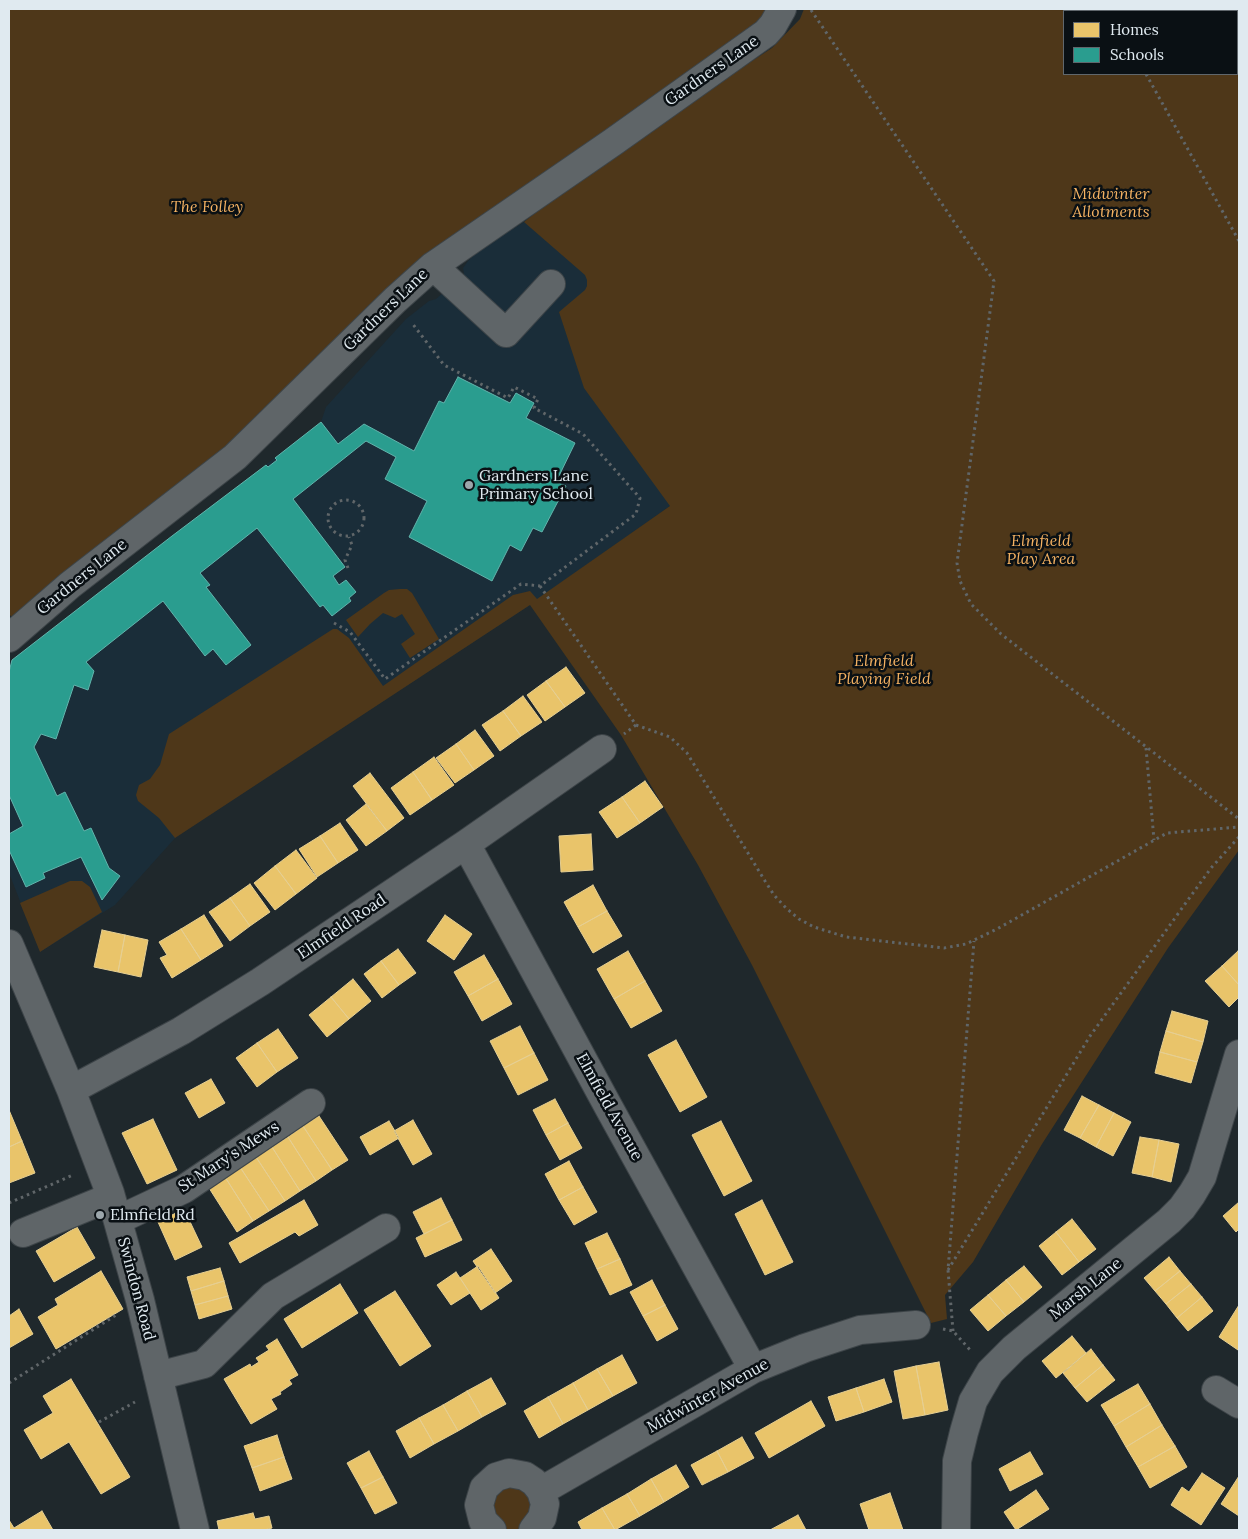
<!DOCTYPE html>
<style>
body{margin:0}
#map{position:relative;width:1248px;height:1539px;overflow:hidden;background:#1f282c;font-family:Lora,serif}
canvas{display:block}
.frame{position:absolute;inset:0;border:10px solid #e0eaf0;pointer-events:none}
.legend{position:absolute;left:1063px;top:10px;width:175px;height:65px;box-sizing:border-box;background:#0a1014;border:1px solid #60676c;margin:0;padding:6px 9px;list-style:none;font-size:15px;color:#e0eaf0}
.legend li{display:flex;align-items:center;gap:10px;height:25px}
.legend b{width:25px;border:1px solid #60676c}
</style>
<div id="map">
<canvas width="1248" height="1539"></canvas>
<div class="frame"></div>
<ul class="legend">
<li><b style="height:14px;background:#e9c46a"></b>Homes</li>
<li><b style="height:14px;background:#2a9d8f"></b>Schools</li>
</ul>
</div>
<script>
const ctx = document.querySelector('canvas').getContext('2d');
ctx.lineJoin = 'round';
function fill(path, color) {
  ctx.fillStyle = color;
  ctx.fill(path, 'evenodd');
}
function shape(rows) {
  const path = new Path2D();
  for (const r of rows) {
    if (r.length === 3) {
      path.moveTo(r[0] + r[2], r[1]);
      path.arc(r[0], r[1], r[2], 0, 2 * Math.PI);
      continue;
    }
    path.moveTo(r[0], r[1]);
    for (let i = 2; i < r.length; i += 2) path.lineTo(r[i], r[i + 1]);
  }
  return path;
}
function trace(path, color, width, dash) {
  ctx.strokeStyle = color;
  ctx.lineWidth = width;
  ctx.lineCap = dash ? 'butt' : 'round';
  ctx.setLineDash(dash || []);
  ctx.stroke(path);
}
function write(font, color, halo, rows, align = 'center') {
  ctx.font = font + ' Lora,serif';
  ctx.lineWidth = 5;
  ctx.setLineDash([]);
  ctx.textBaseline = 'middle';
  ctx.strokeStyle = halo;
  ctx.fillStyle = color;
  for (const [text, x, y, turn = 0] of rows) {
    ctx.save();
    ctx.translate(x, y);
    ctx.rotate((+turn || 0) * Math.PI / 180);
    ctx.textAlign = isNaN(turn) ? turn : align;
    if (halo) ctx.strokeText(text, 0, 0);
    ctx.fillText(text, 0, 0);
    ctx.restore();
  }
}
fill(shape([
 [800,19,670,506,530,605,176,837,115,905,40,952,9,873,9,663,321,422,326,407,406,319,429,301,436,299,464,274,463,268,468,261,480,249,524,222,610,153,772,48]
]), '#1a2d39');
fill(shape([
 [9,9,782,9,433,266,21,627,9,614],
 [804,9,1239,9,1239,850,1168,948,1042,1144,973,1262,945,1295,947,1319,931,1323,752,965,698,865,621,735,530,605,175,838,159,818,138,801,136,795,139,785,150,779,160,765,169,734,333,629,337,629,349,638,383,686,513,595,530,591,537,599,670,506,584,388,559,312,585,290,587,286,587,280,585,275,524,222,610,153,772,48,800,19],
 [1064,11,1237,11,1237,74,1064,74],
 [400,589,407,589,412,593,439,639,410,658,401,644,415,634,402,614,395,618,383,613,370,624,358,637,346,620,384,593,389,590],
 [70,881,82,881,90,887,102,912,40,952,20,903],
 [499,1480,538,1493,528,1530,496,1530,488,1490]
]), '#4e3719');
const homes = shape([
 [566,667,585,693,565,707,546,681,566,667],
 [546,681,565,707,545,721,527,695,546,681],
 [523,696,542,722,521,736,503,711,523,696],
 [503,711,521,736,500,751,482,725,503,711],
 [475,730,494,756,474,770,456,744,475,730],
 [456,744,474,770,455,783,436,758,456,744],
 [434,757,454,785,432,800,413,772,434,757],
 [413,772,432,800,410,815,391,788,413,772],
 [370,773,404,818,387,831,353,786,370,773],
 [645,781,663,807,640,823,622,797,645,781],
 [622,797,640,823,617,838,599,812,622,797],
 [366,804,387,831,366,846,346,820,366,804],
 [340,823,358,850,338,863,320,836,340,823],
 [591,834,593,870,561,872,559,836,591,834],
 [320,836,338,863,317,877,299,849,320,836],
 [296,850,317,878,296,894,275,866,296,850],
 [275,866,296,894,275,910,254,883,275,866],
 [250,884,270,912,250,926,230,898,250,884],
 [593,885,607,911,578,927,564,902,593,885],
 [230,898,250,926,230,941,209,912,230,898],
 [607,911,622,936,593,953,578,927,607,911],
 [204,915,223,946,201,960,181,929,204,915],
 [445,915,472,934,454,960,427,941,445,915],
 [181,929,201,960,172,978,160,958,167,955,159,942,181,929],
 [102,930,125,935,118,972,94,967,102,930],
 [125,935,148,940,141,977,118,972,125,935],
 [398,949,416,973,399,985,381,961,398,949],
 [628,951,645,981,614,999,597,969,628,951],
 [1238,951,1239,953,1239,985,1222,966,1238,951],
 [484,955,498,979,468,996,454,972,484,955],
 [381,961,399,985,382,998,364,974,381,961],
 [1222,966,1239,985,1239,997,1229,1007,1205,981,1222,966],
 [353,979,371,1001,349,1019,331,997,353,979],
 [498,979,512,1004,482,1021,468,996,498,979],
 [645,981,662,1011,631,1028,614,999,645,981],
 [331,997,349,1019,327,1037,309,1015,331,997],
 [1172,1011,1208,1021,1203,1042,1166,1031,1172,1011],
 [520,1026,534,1053,504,1068,490,1041,520,1026],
 [278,1029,298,1058,277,1072,257,1043,278,1029],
 [1166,1031,1203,1042,1197,1062,1160,1052,1166,1031],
 [676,1040,707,1097,680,1112,648,1055,676,1040],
 [257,1043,277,1072,257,1087,236,1058,257,1043],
 [1160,1052,1197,1062,1191,1083,1155,1073,1160,1052],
 [534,1053,548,1080,518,1095,504,1068,534,1053],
 [211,1079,225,1103,199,1118,185,1093,211,1079],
 [1082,1096,1099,1105,1080,1138,1064,1130,1082,1096],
 [555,1099,568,1123,546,1135,533,1110,555,1099],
 [1099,1105,1114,1113,1096,1147,1080,1138,1099,1105],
 [9,1110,22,1141,9,1147,9,1110],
 [1114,1113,1131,1122,1113,1156,1096,1147,1114,1113],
 [319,1116,348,1160,332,1170,303,1126,319,1116],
 [153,1119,177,1170,147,1184,122,1133,153,1119],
 [413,1120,432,1154,413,1165,394,1131,413,1120],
 [389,1121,399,1138,370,1155,360,1137,389,1121],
 [721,1121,752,1181,724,1196,692,1135,721,1121],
 [568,1123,582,1148,560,1160,546,1135,568,1123],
 [303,1126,332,1170,316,1181,288,1137,303,1126],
 [288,1137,316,1181,300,1191,272,1147,288,1137],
 [1140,1137,1159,1140,1152,1177,1132,1173,1140,1137],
 [1159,1140,1179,1144,1171,1182,1152,1177,1159,1140],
 [22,1141,35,1173,9,1183,9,1147,22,1141],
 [272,1147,300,1191,285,1201,256,1157,272,1147],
 [256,1157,285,1201,269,1211,240,1167,256,1157],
 [569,1161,583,1187,559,1200,545,1174,569,1161],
 [240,1167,269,1211,253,1221,225,1177,240,1167],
 [225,1177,253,1221,237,1232,209,1188,225,1177],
 [583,1187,597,1212,574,1225,559,1200,583,1187],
 [441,1198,452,1220,424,1234,413,1212,441,1198],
 [304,1200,318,1225,299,1236,295,1232,240,1263,229,1243,304,1200],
 [762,1200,793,1262,765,1275,735,1214,762,1200],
 [1239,1202,1239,1229,1236,1232,1223,1216,1239,1202],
 [184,1209,202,1247,175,1260,158,1222,184,1209],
 [1072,1219,1096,1249,1079,1262,1056,1232,1072,1219],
 [452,1220,462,1240,425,1257,416,1238,452,1220],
 [77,1227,95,1258,54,1282,36,1251,77,1227],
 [1056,1232,1079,1262,1062,1275,1039,1246,1056,1232],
 [607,1233,620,1259,597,1269,585,1243,607,1233],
 [491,1249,512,1281,495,1293,473,1261,491,1249],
 [1169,1257,1180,1271,1155,1291,1144,1278,1169,1257],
 [620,1259,632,1285,610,1295,597,1269,620,1259],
 [478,1266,499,1298,481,1310,460,1278,478,1266],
 [1024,1266,1042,1287,1024,1302,1006,1280,1024,1266],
 [220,1268,224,1281,191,1291,187,1277,220,1268],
 [101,1271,123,1309,56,1349,38,1317,58,1305,55,1299,101,1271],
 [1180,1271,1191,1284,1166,1304,1155,1291,1180,1271],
 [456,1272,470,1293,451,1305,437,1285,456,1272],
 [652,1280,665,1305,643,1316,630,1292,652,1280],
 [1006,1280,1024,1302,1006,1316,988,1295,1006,1280],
 [224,1281,228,1296,195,1305,191,1291,224,1281],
 [340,1284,358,1313,302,1348,284,1319,340,1284],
 [1191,1284,1202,1297,1177,1318,1166,1304,1191,1284],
 [395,1291,431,1346,400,1366,364,1310,395,1291],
 [988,1295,1006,1316,988,1331,970,1310,988,1295],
 [228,1296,232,1309,199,1319,195,1305,228,1296],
 [1202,1297,1213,1311,1188,1331,1177,1318,1202,1297],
 [665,1305,678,1329,657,1341,643,1316,665,1305],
 [1239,1305,1239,1347,1238,1350,1219,1337,1239,1305],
 [19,1309,33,1334,9,1348,9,1316,19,1309],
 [1072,1336,1086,1353,1056,1378,1042,1361,1072,1336],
 [277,1339,298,1375,289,1380,292,1384,280,1392,281,1394,271,1399,277,1409,251,1424,224,1379,250,1364,251,1367,259,1362,256,1358,269,1350,266,1346,277,1339],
 [1091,1349,1103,1365,1075,1388,1063,1373,1091,1349],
 [622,1355,637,1383,613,1396,597,1369,622,1355],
 [939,1362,948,1410,925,1415,916,1366,939,1362],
 [1103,1365,1115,1380,1087,1402,1075,1388,1103,1365],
 [916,1366,925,1415,903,1419,894,1371,916,1366],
 [597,1369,613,1396,588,1410,573,1383,597,1369],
 [491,1378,506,1404,482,1417,467,1391,491,1378],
 [71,1379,130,1477,101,1494,69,1442,41,1459,24,1430,53,1413,43,1396,71,1379],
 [884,1379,892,1402,864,1412,856,1388,884,1379],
 [573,1383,588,1410,563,1424,548,1397,573,1383],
 [1138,1384,1150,1404,1114,1426,1101,1405,1138,1384],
 [856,1388,864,1412,836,1421,828,1397,856,1388],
 [467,1391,482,1417,458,1431,443,1405,467,1391],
 [548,1397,563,1424,539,1438,524,1411,548,1397],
 [811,1401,825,1426,769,1458,755,1433,811,1401],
 [1150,1404,1162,1425,1126,1447,1114,1426,1150,1404],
 [443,1405,458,1431,434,1444,419,1418,443,1405],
 [419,1418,434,1444,410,1458,396,1431,419,1418],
 [1162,1425,1175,1446,1138,1467,1126,1447,1162,1425],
 [277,1435,284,1457,252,1468,244,1446,277,1435],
 [742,1437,754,1458,728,1472,717,1451,742,1437],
 [1175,1446,1187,1467,1150,1488,1138,1467,1175,1446],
 [369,1451,383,1477,361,1488,347,1463,369,1451],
 [717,1451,728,1472,702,1485,691,1465,717,1451],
 [1030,1452,1043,1474,1010,1491,999,1469,1030,1452],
 [284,1457,292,1479,260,1491,252,1468,284,1457],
 [676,1465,689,1487,664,1502,651,1479,676,1465],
 [1202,1473,1225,1488,1201,1525,1171,1505,1182,1487,1189,1492,1202,1473],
 [1239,1476,1239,1516,1221,1504,1239,1476],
 [383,1477,397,1503,375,1514,361,1488,383,1477],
 [651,1479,664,1502,640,1516,627,1494,651,1479],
 [1036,1490,1049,1509,1016,1530,1004,1512,1036,1490],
 [890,1493,903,1530,869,1530,860,1504,890,1493],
 [627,1494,640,1516,615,1530,602,1508,627,1494],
 [602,1508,615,1530,582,1530,578,1522,602,1508],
 [42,1511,53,1530,9,1530,9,1520,14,1528,42,1511],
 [253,1513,255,1519,269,1516,272,1528,264,1530,219,1530,217,1521,253,1513],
 [798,1515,806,1530,770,1530,798,1515]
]);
fill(homes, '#e9c46a');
trace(homes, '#e6cf92', 1);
const schools = shape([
 [458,377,510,403,516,393,534,403,526,418,575,443,556,482,566,486,542,532,533,528,521,551,510,545,492,581,409,537,427,501,385,479,396,457,366,441,293,499,345,567,333,576,339,585,346,580,356,592,349,598,351,601,332,616,323,605,320,607,257,528,200,573,210,585,206,587,251,645,226,665,213,649,205,656,163,601,86,662,94,671,88,690,74,685,56,739,41,734,34,747,57,796,65,792,84,831,91,828,109,868,120,876,102,900,81,857,43,873,45,878,26,887,9,850,9,834,23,826,9,795,9,672,12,660,172,536,266,465,268,467,277,460,275,458,321,422,338,444,364,424,414,451,439,401,444,403,458,377]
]);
fill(schools, '#2a9d8f');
trace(schools, '#61b4ac', 1);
const minor = shape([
 [433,266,506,333,551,284],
 [9,638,70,585,235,457,395,300,433,266,613,142,766,33,773,25,782,9],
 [466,844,608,1106,753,1369],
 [9,944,71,1090,110,1193,140,1300,195,1530],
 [71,1090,181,1031,260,982,466,844,602,749],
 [118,1220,184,1189,311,1103],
 [23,1233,111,1197],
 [158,1376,204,1364,273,1296,386,1228],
 [1216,1390,1239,1404],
 [541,1491,753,1369,805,1348,860,1330,916,1325],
 [492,1530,483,1521,479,1505,484,1488,496,1477,509,1473,525,1476,534,1482,541,1491,545,1504,542,1518,533,1530],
 [956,1530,957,1461,964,1432,973,1401,990,1372,1014,1348,1169,1221,1182,1208,1192,1194,1202,1177,1239,1054]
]);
trace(minor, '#3d4448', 30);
trace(shape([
 [1112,9,1113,11],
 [811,10,994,281,957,563,960,581,971,604,1001,634,1239,819],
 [1146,74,1239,241],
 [346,518,18],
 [348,568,345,560,352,545,349,537],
 [540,586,636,725,624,734],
 [334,623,350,632,385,679,521,584,540,586,636,514,640,498,583,434,534,408,538,399,514,387,508,398,444,365,412,323],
 [636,725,670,737,687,753,765,881,774,895,786,908,799,919,814,927,846,937,944,948,966,944,997,929,1167,833,1239,827],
 [1146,748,1154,840],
 [9,1203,73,1175],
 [948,1270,1090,1036,1211,868,1239,837],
 [943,1329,953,1331,971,1351],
 [953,1331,948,1270,974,941],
 [9,1383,116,1315],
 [99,1422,135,1402]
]), '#606669', 3, [2.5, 4]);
trace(minor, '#5f6568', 28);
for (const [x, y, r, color] of [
 [469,485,5,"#9ca6ab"],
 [100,1215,5,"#9ca6ab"]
]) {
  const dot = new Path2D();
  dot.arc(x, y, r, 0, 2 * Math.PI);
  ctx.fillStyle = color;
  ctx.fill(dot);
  trace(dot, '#0a1014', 2);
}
write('16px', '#e0eaf0', '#0a1014', [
 ["Gardners Lane",712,71,-35],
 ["Gardners Lane",386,310,-44],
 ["Gardners Lane",82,577,-39],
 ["Elmfield Road",342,927,-34],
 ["Elmfield Avenue",609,1107,61],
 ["St Mary's Mews",229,1157,-33],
 ["Swindon Road",136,1289,75],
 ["Marsh Lane",1086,1289,-39],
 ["Midwinter Avenue",708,1396,-29]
]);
write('italic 16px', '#f5b262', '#0a1014', [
 ["Midwinter",1111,194],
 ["Allotments",1111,212],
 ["The Folley",207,207],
 ["Elmfield",1041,541],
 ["Play Area",1041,559],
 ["Elmfield",884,661],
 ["Playing Field",884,679]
]);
write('16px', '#e0eaf0', '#0a1014', [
 ["Gardners Lane",479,476],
 ["Primary School",479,494],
 ["Elmfield Rd",110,1215]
], 'left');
</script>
